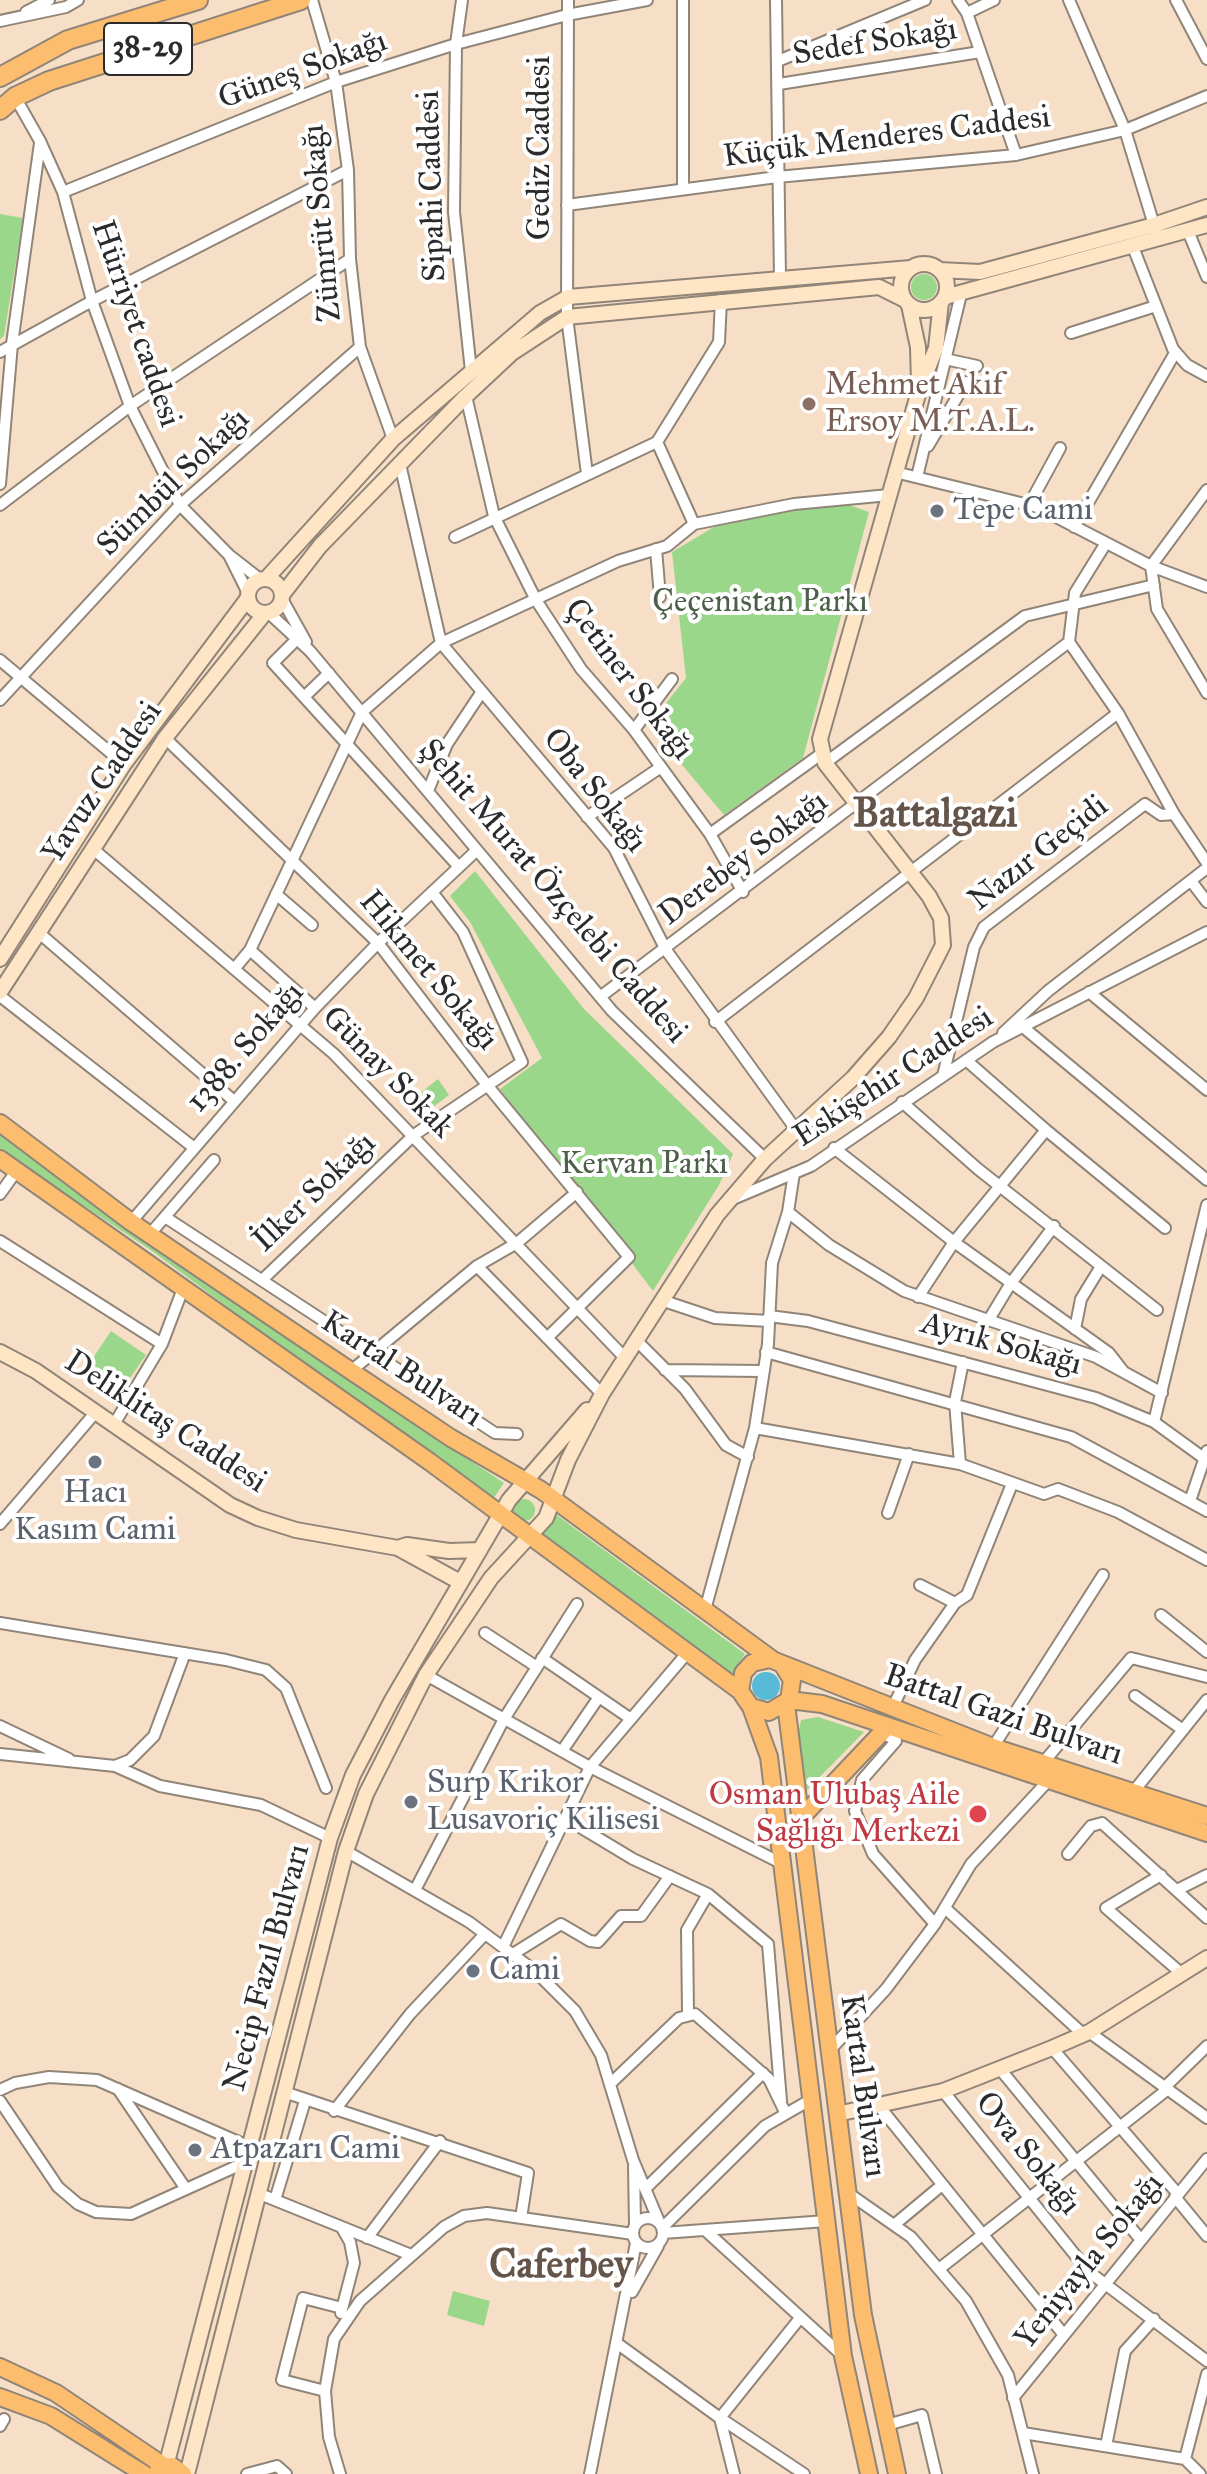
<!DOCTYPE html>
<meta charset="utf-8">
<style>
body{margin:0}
canvas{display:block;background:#f6dfc6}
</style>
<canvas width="1207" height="2474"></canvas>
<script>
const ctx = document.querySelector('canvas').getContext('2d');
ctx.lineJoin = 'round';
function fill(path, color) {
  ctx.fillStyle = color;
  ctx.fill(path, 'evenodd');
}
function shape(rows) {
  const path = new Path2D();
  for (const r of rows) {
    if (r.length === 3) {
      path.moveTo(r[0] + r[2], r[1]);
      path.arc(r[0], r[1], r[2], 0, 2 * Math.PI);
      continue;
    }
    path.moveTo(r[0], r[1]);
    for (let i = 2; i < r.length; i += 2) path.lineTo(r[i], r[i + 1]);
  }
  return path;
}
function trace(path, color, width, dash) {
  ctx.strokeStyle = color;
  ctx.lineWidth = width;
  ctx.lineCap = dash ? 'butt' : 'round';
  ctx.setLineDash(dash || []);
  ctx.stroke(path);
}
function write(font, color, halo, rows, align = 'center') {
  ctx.font = font + ' "IM FELL Great Primer",serif';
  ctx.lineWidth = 8;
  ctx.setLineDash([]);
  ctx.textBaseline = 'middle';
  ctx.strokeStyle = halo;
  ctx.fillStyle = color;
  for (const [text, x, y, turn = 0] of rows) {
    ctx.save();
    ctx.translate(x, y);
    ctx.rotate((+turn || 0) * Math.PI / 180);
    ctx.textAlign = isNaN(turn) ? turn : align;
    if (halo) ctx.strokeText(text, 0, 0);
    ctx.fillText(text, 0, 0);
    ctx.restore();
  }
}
fill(shape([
 [0,214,23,218,4,336,0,339],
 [924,287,13],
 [846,504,869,512,803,758,724,815,678,760,659,732,659,718,666,703,686,678,672,552,714,527,784,512],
 [475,871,584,1009,733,1154,719,1185,653,1291,500,1089,542,1058,470,922,450,896],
 [438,1079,449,1095,420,1117,409,1102],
 [0,1133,289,1340,504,1483,491,1502,152,1251,0,1150],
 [111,1331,146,1355,119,1394,85,1370],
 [524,1510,11],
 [554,1513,745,1654,730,1676,540,1536],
 [818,1717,864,1732,807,1790,798,1734,801,1720],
 [453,2291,490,2301,484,2326,447,2315]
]), '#9ad78b');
fill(shape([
 [766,1686,14]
]), '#58bad6');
const street = shape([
 [312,0,336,82,348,170,350,259,360,347,393,439],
 [462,0,456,44,454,212,471,371],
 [568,0,567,317,587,474],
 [776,0,780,278],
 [958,0,967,13,1016,155],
 [1069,0,1125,130,1154,225],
 [1176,0,1207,59],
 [26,12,49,0],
 [967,13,994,0],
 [0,21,66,7,78,0],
 [778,61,925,0],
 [779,84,980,52],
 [15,97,40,141,63,192,92,301,130,406,180,505,229,555,261,580],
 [683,189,683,0],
 [63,192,336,82,456,44,567,15,647,0],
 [567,205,777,177,1016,155,1125,130,1207,96],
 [1188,231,1207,277],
 [1133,247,1173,349,1187,365,1207,376],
 [1071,333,1156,306],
 [0,352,92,301,348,170],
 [945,359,977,366],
 [466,396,494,516,536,600,581,669,634,730,710,834,743,892],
 [928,446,966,382],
 [400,464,441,643,614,848,666,950,797,1131],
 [895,472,1037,507,1151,566,1207,587],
 [917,477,961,294],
 [0,484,12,344,40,143],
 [1207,490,1151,566,1157,609,1207,693],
 [0,505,130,406,350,259],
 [1029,505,1060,448],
 [694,524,657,442,719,342,721,300],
 [1074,527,1175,353],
 [455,537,657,442],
 [1106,543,1075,593,1069,642,1118,713,1174,814,1207,863],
 [656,549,660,597],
 [229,555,248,593],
 [282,599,306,642],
 [269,613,310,651,612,1011,765,1159],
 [297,639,273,663,459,867],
 [0,660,124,764],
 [304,697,329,673],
 [0,700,180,505,360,347],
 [634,730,672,679],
 [165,738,378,943,487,1085,629,1257,547,1338],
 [825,763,1025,616,1154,585],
 [428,791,447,744,481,693],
 [587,817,661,767],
 [710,834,821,754],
 [92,848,334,1054,625,1358],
 [1191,881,1207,902],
 [276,894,312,925],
 [38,932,234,1101],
 [250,950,315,1008],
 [235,968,250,950,362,712,441,643,618,561,667,546,694,524,794,504,889,495],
 [1089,992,1207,1090],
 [0,996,193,1147],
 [600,997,1069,642],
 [715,1022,1118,713],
 [1023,1027,1207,1180],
 [1003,1033,1048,991,1207,868],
 [966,1060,1046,1130],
 [943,1076,974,947,984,927,1145,804,1161,815,1174,814],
 [902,1102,978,1169,1157,1310],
 [834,1148,954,1242,1109,1353,1123,1371],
 [0,1194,17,1170],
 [733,1199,811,1166,993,1042,1207,932],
 [788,1212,829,1245,904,1291,1096,1357,1162,1393],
 [165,1217,495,1433,517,1434],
 [131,1222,315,1008,378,943,477,850],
 [150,1234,214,1160],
 [0,1241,162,1344],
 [477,1266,602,1394],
 [262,1280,414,1135,522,1062,463,932,432,892],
 [918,1297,954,1242,1046,1130,1165,1228],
 [661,1300,715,1318,769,1321],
 [769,1316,808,1321,1096,1398,1154,1422,1205,1459],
 [988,1321,1011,1283,1054,1226],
 [1075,1329,1081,1299,1100,1268],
 [636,1340,685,1389,726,1445,748,1457],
 [766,1352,1071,1437,1207,1511],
 [665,1370,763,1371],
 [351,1371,477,1266,517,1243,577,1192],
 [1154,1422,1207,1205],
 [113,1426,162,1344,184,1286],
 [755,1428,960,1464,1044,1494,1058,1489,1118,1512,1207,1560],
 [960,1464,955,1402,963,1362],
 [1190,1501,1207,1451],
 [888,1513,909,1454],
 [0,1524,95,1413],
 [920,1585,955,1603],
 [705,1610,755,1428,768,1344,772,1263,788,1212,794,1173],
 [1161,1615,1207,1652],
 [0,1623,226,1660,266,1670,286,1688,326,1788],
 [485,1633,537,1667],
 [542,1658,631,1719],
 [426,1675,590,1767,779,1862],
 [1135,1696,1183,1730],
 [892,1709,915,1660,955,1603,967,1595,1012,1484],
 [0,1726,69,1759],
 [882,1732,896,1741,862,1780,855,1811,873,1854,935,1924],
 [993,1747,1103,1575],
 [562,1751,599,1697],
 [0,1754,115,1766,130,1760,154,1736,185,1653],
 [1043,1763,1131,1658,1207,1677],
 [115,1766,160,1786,261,1805,330,1838],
 [1134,1791,1207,1700],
 [565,1818,633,1859,708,1894,768,1944,781,2101],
 [346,1851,469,1922,535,1971,575,2011,601,2055,633,2160,660,2224],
 [1068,1854,1091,1826,1102,1823,1207,1918],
 [1161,1875,1106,1908,1181,1973],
 [415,1890,504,1719,577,1604],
 [1177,1890,1207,1875],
 [945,1908,1084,2035],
 [503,1947,590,1767,688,1652],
 [513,1954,561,1924,590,1941,598,1942,621,1916,641,1916,670,1876],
 [688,2014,687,1930,708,1894],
 [1089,2032,1207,2118],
 [1052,2048,1178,2194],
 [830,2050,886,1989,935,1924,971,1864,1049,1780],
 [1000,2069,1141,2240],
 [610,2084,679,2018,695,2014,769,2079,785,2112],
 [1165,2087,1207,2046],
 [118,2089,186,2189],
 [0,2090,15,2083,49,2077,97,2080,250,2147],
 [943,2091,1088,2271,1207,2361],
 [287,2093,528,2173,521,2218],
 [0,2101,58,2187,78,2204,96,2212,131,2214,246,2162],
 [879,2106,1064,2335],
 [334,2111,410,2014,485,1934],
 [634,2166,635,2225],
 [645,2189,763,2073],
 [848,2193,911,2237,966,2301,1008,2375,1033,2474],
 [260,2194,411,2255],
 [1175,2197,1207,2236],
 [275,2200,305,2101],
 [648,2233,15],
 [894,2225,942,2185],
 [662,2228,765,2126,810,2100],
 [705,2230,843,2356],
 [663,2233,826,2221],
 [367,2238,440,2141],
 [939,2269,1168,2089],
 [632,2292,658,2246],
 [341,2313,354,2263,350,2242,342,2228],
 [800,2318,720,2418,804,2474],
 [618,2344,720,2418,734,2474],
 [325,2391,282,2380,303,2298,342,2308],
 [1013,2398,1207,2159],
 [887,2425,922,2415,936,2474],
 [0,2426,4,2419],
 [1023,2433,1185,2459,1200,2474],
 [1106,2446,1125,2351,1154,2319],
 [1185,2459,1207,2374],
 [247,2474,277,2466,286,2474],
 [340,2474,329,2437,325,2391,334,2339,360,2301,444,2227,464,2216,487,2213,633,2234],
 [590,2474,636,2243]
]);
const secondary = shape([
 [924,287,23],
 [939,270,980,272,1154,225,1207,207],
 [945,297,1207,225],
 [909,305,918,347,919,383],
 [266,579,393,439,540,313,568,297,911,268],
 [265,596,17],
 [282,595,320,546,466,396,512,353,567,317,879,287,905,300],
 [0,959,124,764,248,598],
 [0,992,165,738,265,613],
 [0,1352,36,1371,230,1505,258,1518,296,1530,398,1548,407,1545,449,1551,480,1550],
 [398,1548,460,1582],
 [837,2114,943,2091,1052,2048,1089,2032,1207,1958],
 [166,2466,330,1838,353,1775,392,1700,509,1500,587,1410],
 [187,2474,346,1851,366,1794,426,1675,491,1578,546,1518,568,1460,602,1394,717,1215,765,1159,853,1078,889,1037,916,998,943,945,941,918,929,896,825,763,820,739,919,391,936,348,941,302]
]);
const primary = shape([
 [0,1123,131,1222,351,1371,451,1438,541,1490,773,1660],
 [0,1159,430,1462,740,1691],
 [782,1664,792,1680,789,1700,769,1712,751,1707,740,1691,743,1673,752,1663,770,1659,993,1747,1207,1816],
 [789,1700,822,1704,1207,1833],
 [786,1704,863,2315,897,2474],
 [751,1707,769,1757,843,2356,869,2474],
 [798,1821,888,1726],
 [0,2367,56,2393,164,2466],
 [0,2397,51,2416,144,2474],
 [158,2470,172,2466,183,2474]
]);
const highway = shape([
 [0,77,68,40,198,0],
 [0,110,15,97,49,81,301,0]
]);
trace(street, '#908578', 14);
trace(secondary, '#908578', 18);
trace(primary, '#908578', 20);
trace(highway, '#908578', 22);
trace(street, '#fff', 10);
trace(secondary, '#fee5c5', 14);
trace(primary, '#fcbd6f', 16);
trace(highway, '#fcbd6f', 18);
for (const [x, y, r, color] of [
 [809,404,8,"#8d6e63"],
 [937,511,8,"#6b7280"],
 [95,1462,8,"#6b7280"],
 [411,1802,8,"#6b7280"],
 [978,1814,10,"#e0444e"],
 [473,1971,8,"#6b7280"],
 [195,2150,8,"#6b7280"]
]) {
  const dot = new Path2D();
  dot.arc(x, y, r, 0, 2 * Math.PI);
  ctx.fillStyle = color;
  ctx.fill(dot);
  trace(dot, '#fff', 3);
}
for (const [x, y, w] of [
 [148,49,88]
]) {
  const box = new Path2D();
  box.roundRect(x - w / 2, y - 26, w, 52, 6);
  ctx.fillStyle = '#fff';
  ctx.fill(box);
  trace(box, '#2b2b2b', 2);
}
write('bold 30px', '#2b2b2b', null, [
 ["38-29",148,49]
]);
write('32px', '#2b2b2b', '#fff', [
 ["Sedef Sokağı",875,43,-9],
 ["Güneş Sokağı",303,71,-20],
 ["Küçük Menderes Caddesi",887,138,-7],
 ["Gediz Caddesi",541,148,-90],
 ["Sipahi Caddesi",433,186,-92],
 ["Zümrüt Sokağı",323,223,-95],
 ["Hürriyet caddesi",135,324,71],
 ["Sümbül Sokağı",174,483,-44],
 ["Çetiner Sokağı",628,680,53],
 ["Yavuz Caddesi",103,783,-56],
 ["Oba Sokağı",594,791,52],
 ["Nazır Geçidi",1039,854,-38],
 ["Derebey Sokağı",744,859,-37],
 ["Şehit Murat Özçelebi Caddesi",552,892,49],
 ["Hikmet Sokağı",428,971,50],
 ["1388. Sokağı",246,1048,-49],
 ["Günay Sokak",387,1073,45],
 ["Eskişehir Caddesi",894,1078,-33],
 ["İlker Sokağı",315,1193,-44],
 ["Ayrık Sokağı",1001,1345,15],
 ["Kartal Bulvarı",401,1370,33],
 ["Deliklitaş Caddesi",165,1423,33],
 ["Battal Gazi Bulvarı",1003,1716,19],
 ["Necip Fazıl Bulvarı",268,1968,-75],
 ["Kartal Bulvarı",862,2086,82],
 ["Ova Sokağı",1027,2154,51],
 ["Yeniyayla Sokağı",1090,2262,-51]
]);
write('32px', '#785e54', '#fff', [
 ["Mehmet Akif",825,386],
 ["Ersoy M.T.A.L.",825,423]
], 'left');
write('32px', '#5b616d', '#fff', [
 ["Tepe Cami",953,511],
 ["Hacı",95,1494,"center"],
 ["Kasım Cami",95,1531,"center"],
 ["Surp Krikor",427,1784],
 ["Lusavoriç Kilisesi",427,1821],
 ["Cami",489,1971],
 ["Atpazarı Cami",211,2150]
], 'left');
write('32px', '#4c5f48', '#fff', [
 ["Çeçenistan Parkı",760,603],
 ["Kervan Parkı",644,1165]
]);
write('32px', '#be3a42', '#fff', [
 ["Osman Ulubaş Aile",960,1796],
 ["Sağlığı Merkezi",960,1833]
], 'right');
write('bold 40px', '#64544a', '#fff', [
 ["Battalgazi",935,816],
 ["Caferbey",561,2267]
]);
</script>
